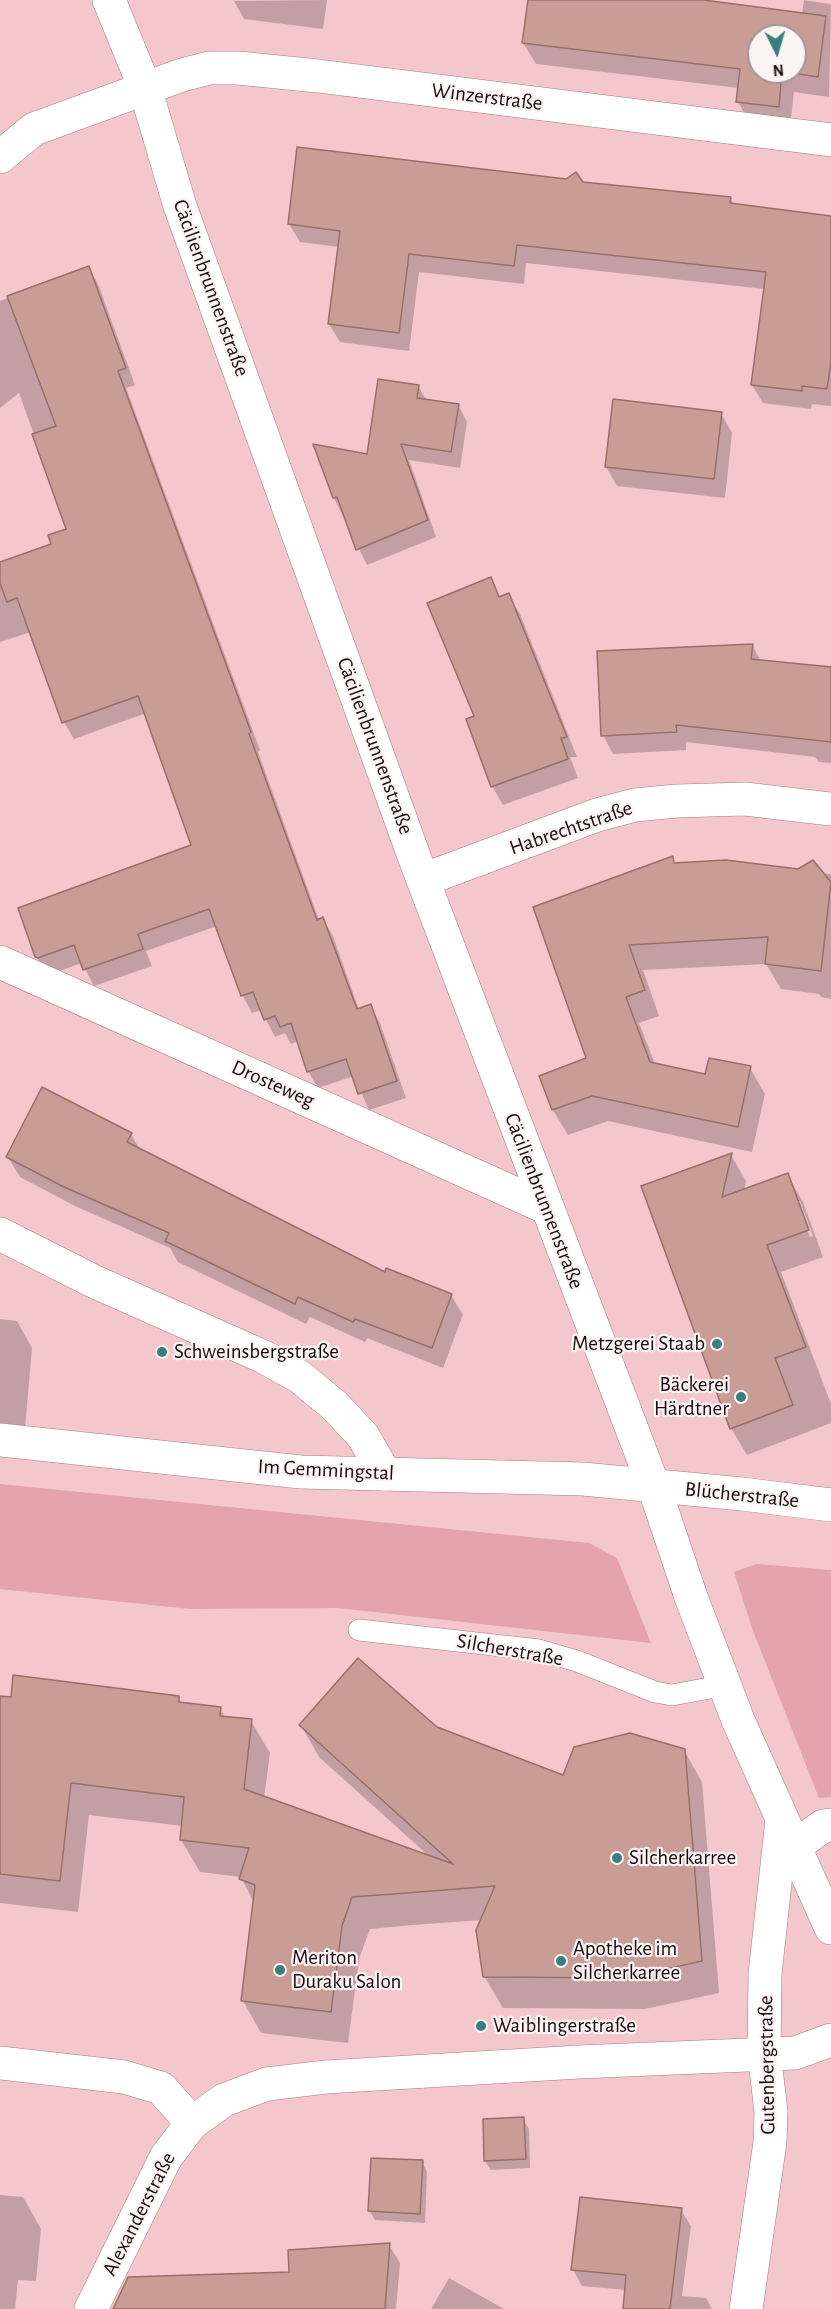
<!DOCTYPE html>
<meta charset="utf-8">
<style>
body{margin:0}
#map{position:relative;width:831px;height:2309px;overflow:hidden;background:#f4c7cd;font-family:"Alegreya Sans",sans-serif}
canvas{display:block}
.north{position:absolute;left:747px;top:24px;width:60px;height:60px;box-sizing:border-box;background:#fcf3f4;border:2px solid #a19697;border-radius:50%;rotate:175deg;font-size:16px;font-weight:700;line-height:24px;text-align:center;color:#180a0c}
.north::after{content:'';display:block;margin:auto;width:21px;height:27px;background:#38807b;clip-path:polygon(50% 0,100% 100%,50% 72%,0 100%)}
</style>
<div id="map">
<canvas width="831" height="2309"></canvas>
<div class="north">N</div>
</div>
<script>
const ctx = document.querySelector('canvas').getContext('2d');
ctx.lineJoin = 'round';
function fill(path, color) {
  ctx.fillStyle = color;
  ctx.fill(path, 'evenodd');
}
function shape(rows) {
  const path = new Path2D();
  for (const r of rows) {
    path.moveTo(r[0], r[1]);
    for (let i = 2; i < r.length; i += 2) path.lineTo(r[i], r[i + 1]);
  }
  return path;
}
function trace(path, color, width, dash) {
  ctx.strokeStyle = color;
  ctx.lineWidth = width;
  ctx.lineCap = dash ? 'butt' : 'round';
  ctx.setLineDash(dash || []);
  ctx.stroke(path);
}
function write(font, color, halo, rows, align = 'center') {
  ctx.font = font + ' "Alegreya Sans",sans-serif';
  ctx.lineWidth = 4.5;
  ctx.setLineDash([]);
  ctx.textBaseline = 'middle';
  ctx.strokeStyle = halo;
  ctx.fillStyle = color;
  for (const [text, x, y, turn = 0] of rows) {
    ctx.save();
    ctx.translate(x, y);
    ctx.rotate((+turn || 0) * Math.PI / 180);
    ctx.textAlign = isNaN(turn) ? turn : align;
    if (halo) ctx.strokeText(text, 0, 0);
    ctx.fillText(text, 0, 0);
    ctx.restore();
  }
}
fill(shape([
 [0,1484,589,1543,617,1558,651,1643,338,1608,190,1609,0,1589],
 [756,1564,831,1570,831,1797,819,1798,753,1631,734,1572]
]), '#e5a3ad');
fill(shape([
 [327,0,323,29,244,19,234,1],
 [529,0,692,0,802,14,804,0,831,4,829,97,794,92,790,127,750,123,738,102,739,88,536,64,523,43],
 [759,36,795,36,795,72,759,72],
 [582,184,730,198,734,205,831,217,831,406,812,404,811,409,763,403,752,385,765,289,526,263,524,284,419,272,409,351,340,342,329,324,339,247,300,242,289,224],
 [88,267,98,284,135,385,126,388,260,750,258,752,319,920,323,919,333,936,359,1010,370,1006,380,1023,406,1098,369,1110,354,1076,318,1088,308,1071,298,1041,291,1044,285,1033,275,1037,261,1010,252,1013,243,996,217,926,146,951,152,966,94,986,82,963,48,975,36,956,193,846,146,713,74,739,64,722,31,632,0,642,0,564,53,545,68,530,19,393,0,408,0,301],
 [418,386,427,401,458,405,467,422,460,468,409,460,436,537,367,565,334,498,315,446,368,455],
 [721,413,732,433,725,498,617,486,606,467],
 [491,579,501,598,508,595,520,614,577,757,570,757,578,778,503,805,492,786,476,717],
 [752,645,761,661,831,666,831,763,819,762,815,757,686,742,686,750,613,754,603,735],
 [672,858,676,864,831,874,831,999,821,997,819,994,781,989,766,964,643,970,659,1016,639,1023,655,1064,706,1076,750,1068,765,1094,752,1152,608,1121,568,1135,553,1110,541,1077,588,1059,535,908],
 [131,1134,140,1150,385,1274,451,1295,463,1315,443,1368,367,1338,365,1342,310,1317,306,1324,178,1262,170,1248,77,1207,20,1177,8,1157],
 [731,1155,746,1181,744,1191,787,1175,803,1202,823,1257,781,1272,831,1404,831,1423,747,1455,731,1428,643,1187],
 [797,1201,800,1201,813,1236,810,1237],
 [0,1319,17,1321,32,1348,25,1428,0,1425],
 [178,1697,182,1704,220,1708,225,1718,251,1721,270,1753,264,1798,430,1857,319,1757,301,1725,436,1728,563,1777,684,1750,702,1782,719,1993,645,2009,503,2008,484,1976,482,1920,413,1925,370,1929,359,1959,348,2043,261,2033,243,2001,254,1903,241,1877,200,1872,181,1840,183,1826,89,1815,78,1912,0,1903,0,1703],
 [523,2119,529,2129,530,2168,491,2170,485,2161],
 [422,2162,427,2172,425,2223,375,2220,369,2210],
 [0,2195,23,2197,41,2229,36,2281,18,2280,15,2309,0,2309],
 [681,2210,691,2226,682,2296,706,2298,712,2309,625,2309,626,2290,582,2286,573,2270],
 [389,2245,400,2263,396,2309,169,2309],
 [449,2278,504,2309,431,2309]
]), '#0003');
const building = shape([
 [528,0,704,0,826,16,818,77,786,72,795,72,795,36,759,36,759,72,782,72,779,107,736,102,740,69,522,43,528,0],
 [297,147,566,179,576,172,583,182,731,197,730,203,831,216,831,362,827,389,802,386,802,391,751,385,766,272,517,245,514,266,409,254,399,333,328,324,340,231,288,224,297,147],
 [89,266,126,368,118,371,251,732,249,734,317,920,323,917,357,1009,371,1004,397,1081,358,1094,346,1059,307,1072,291,1023,280,1027,275,1016,264,1020,253,992,241,996,209,909,138,934,143,949,83,970,74,945,38,958,35,957,18,908,191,845,138,696,62,723,17,598,7,602,0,583,0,562,51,544,48,535,66,529,32,434,56,426,7,296,89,266],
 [378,379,419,385,417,398,459,404,451,452,401,444,428,520,356,550,337,497,333,498,313,444,367,454,378,379],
 [613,399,722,412,714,479,605,467,613,399],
 [491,577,499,597,509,593,567,737,561,738,568,759,491,787,466,719,474,716,427,603,491,577],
 [753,644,751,659,831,667,831,742,676,725,677,732,601,736,597,651,753,644],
 [673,856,674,863,726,860,798,869,813,860,831,882,821,971,765,964,768,937,629,945,645,990,626,997,650,1062,705,1074,709,1058,751,1066,738,1127,592,1096,552,1110,539,1076,586,1058,533,907,673,856],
 [42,1087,132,1133,127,1142,385,1272,386,1268,452,1294,432,1348,355,1319,353,1322,298,1297,295,1304,165,1241,169,1233,64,1187,6,1157,42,1087],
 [732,1153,722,1197,788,1173,809,1230,767,1245,806,1347,775,1358,793,1405,730,1429,641,1186,732,1153],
 [358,1658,437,1727,563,1775,574,1747,630,1733,685,1749,702,1961,626,1978,483,1977,476,1930,495,1886,394,1894,352,1897,342,1926,331,2012,241,2001,255,1885,239,1879,249,1848,180,1840,184,1797,71,1783,60,1881,0,1874,0,1696,11,1697,13,1675,179,1696,179,1702,221,1707,220,1716,252,1719,244,1789,453,1864,299,1725,358,1658],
 [524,2117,526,2159,484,2161,483,2119,524,2117],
 [371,2158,423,2160,420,2214,368,2211,371,2158],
 [580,2197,682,2208,670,2309,623,2309,626,2275,571,2270,580,2197],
 [390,2243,385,2309,113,2309,128,2277,289,2272,288,2250,390,2243]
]);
fill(building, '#c89d96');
trace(building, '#976f69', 1.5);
const service = shape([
 [359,1630,539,1650,577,1661,655,1692,672,1695,726,1685]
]);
const minor = shape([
 [109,0,145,88,180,206,415,859,654,1487],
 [0,157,34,129,182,75,209,68,238,68,318,76,831,140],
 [423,880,597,815,635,805,677,801,745,799,831,809],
 [0,962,545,1207],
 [0,1234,93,1281,264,1357,300,1377,335,1406,363,1436,385,1474],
 [793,1848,823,1826,831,1825],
 [0,2063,124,2077,161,2088,192,2123],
 [91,2309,166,2157,192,2123,224,2100,267,2084,326,2077,579,2062,795,2053,831,2040],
 [746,2309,770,2142,771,2112,764,2052,765,1974,782,1820]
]);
const tertiary = shape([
 [0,1440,301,1472,583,1479,742,1494,831,1505],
 [654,1487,691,1597,738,1720,831,1928]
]);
trace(service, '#a37a7f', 22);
trace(minor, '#a37a7f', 34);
trace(tertiary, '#a37a7f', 34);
trace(service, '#fff', 21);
trace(minor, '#fff', 33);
trace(tertiary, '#fff', 33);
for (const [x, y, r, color] of [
 [717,1344,6,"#38807b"],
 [162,1352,6,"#38807b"],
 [741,1397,6,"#38807b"],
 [617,1858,6,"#38807b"],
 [561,1961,6,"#38807b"],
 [280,1970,6,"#38807b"],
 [481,2026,6,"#38807b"]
]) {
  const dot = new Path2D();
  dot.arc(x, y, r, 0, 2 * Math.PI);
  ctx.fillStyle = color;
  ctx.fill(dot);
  trace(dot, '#fcf3f4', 2);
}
write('21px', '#180a0c', '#fcf3f4', [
 ["Winzerstraße",487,97,7],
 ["Cäcilienbrunnenstraße",211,288,70],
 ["Cäcilienbrunnenstraße",375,746,70],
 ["Habrechtstraße",571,828,-19],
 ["Drosteweg",273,1084,24],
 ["Cäcilienbrunnenstraße",544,1201,69],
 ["Im Gemmingstal",326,1470,3],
 ["Blücherstraße",742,1495,6],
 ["Silcherstraße",510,1650,10],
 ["Gutenbergstraße",767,2065,-91],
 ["Alexanderstraße",139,2214,-63]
]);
write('21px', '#180a0c', '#fcf3f4', [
 ["Metzgerei Staab",705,1344,"right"],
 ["Schweinsbergstraße",174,1352],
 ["Bäckerei",729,1385,"right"],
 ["Härdtner",729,1409,"right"],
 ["Silcherkarree",629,1858],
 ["Apotheke im",573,1949],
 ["Silcherkarree",573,1973],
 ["Meriton",292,1958],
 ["Duraku Salon",292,1982],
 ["Waiblingerstraße",493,2026]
], 'left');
</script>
